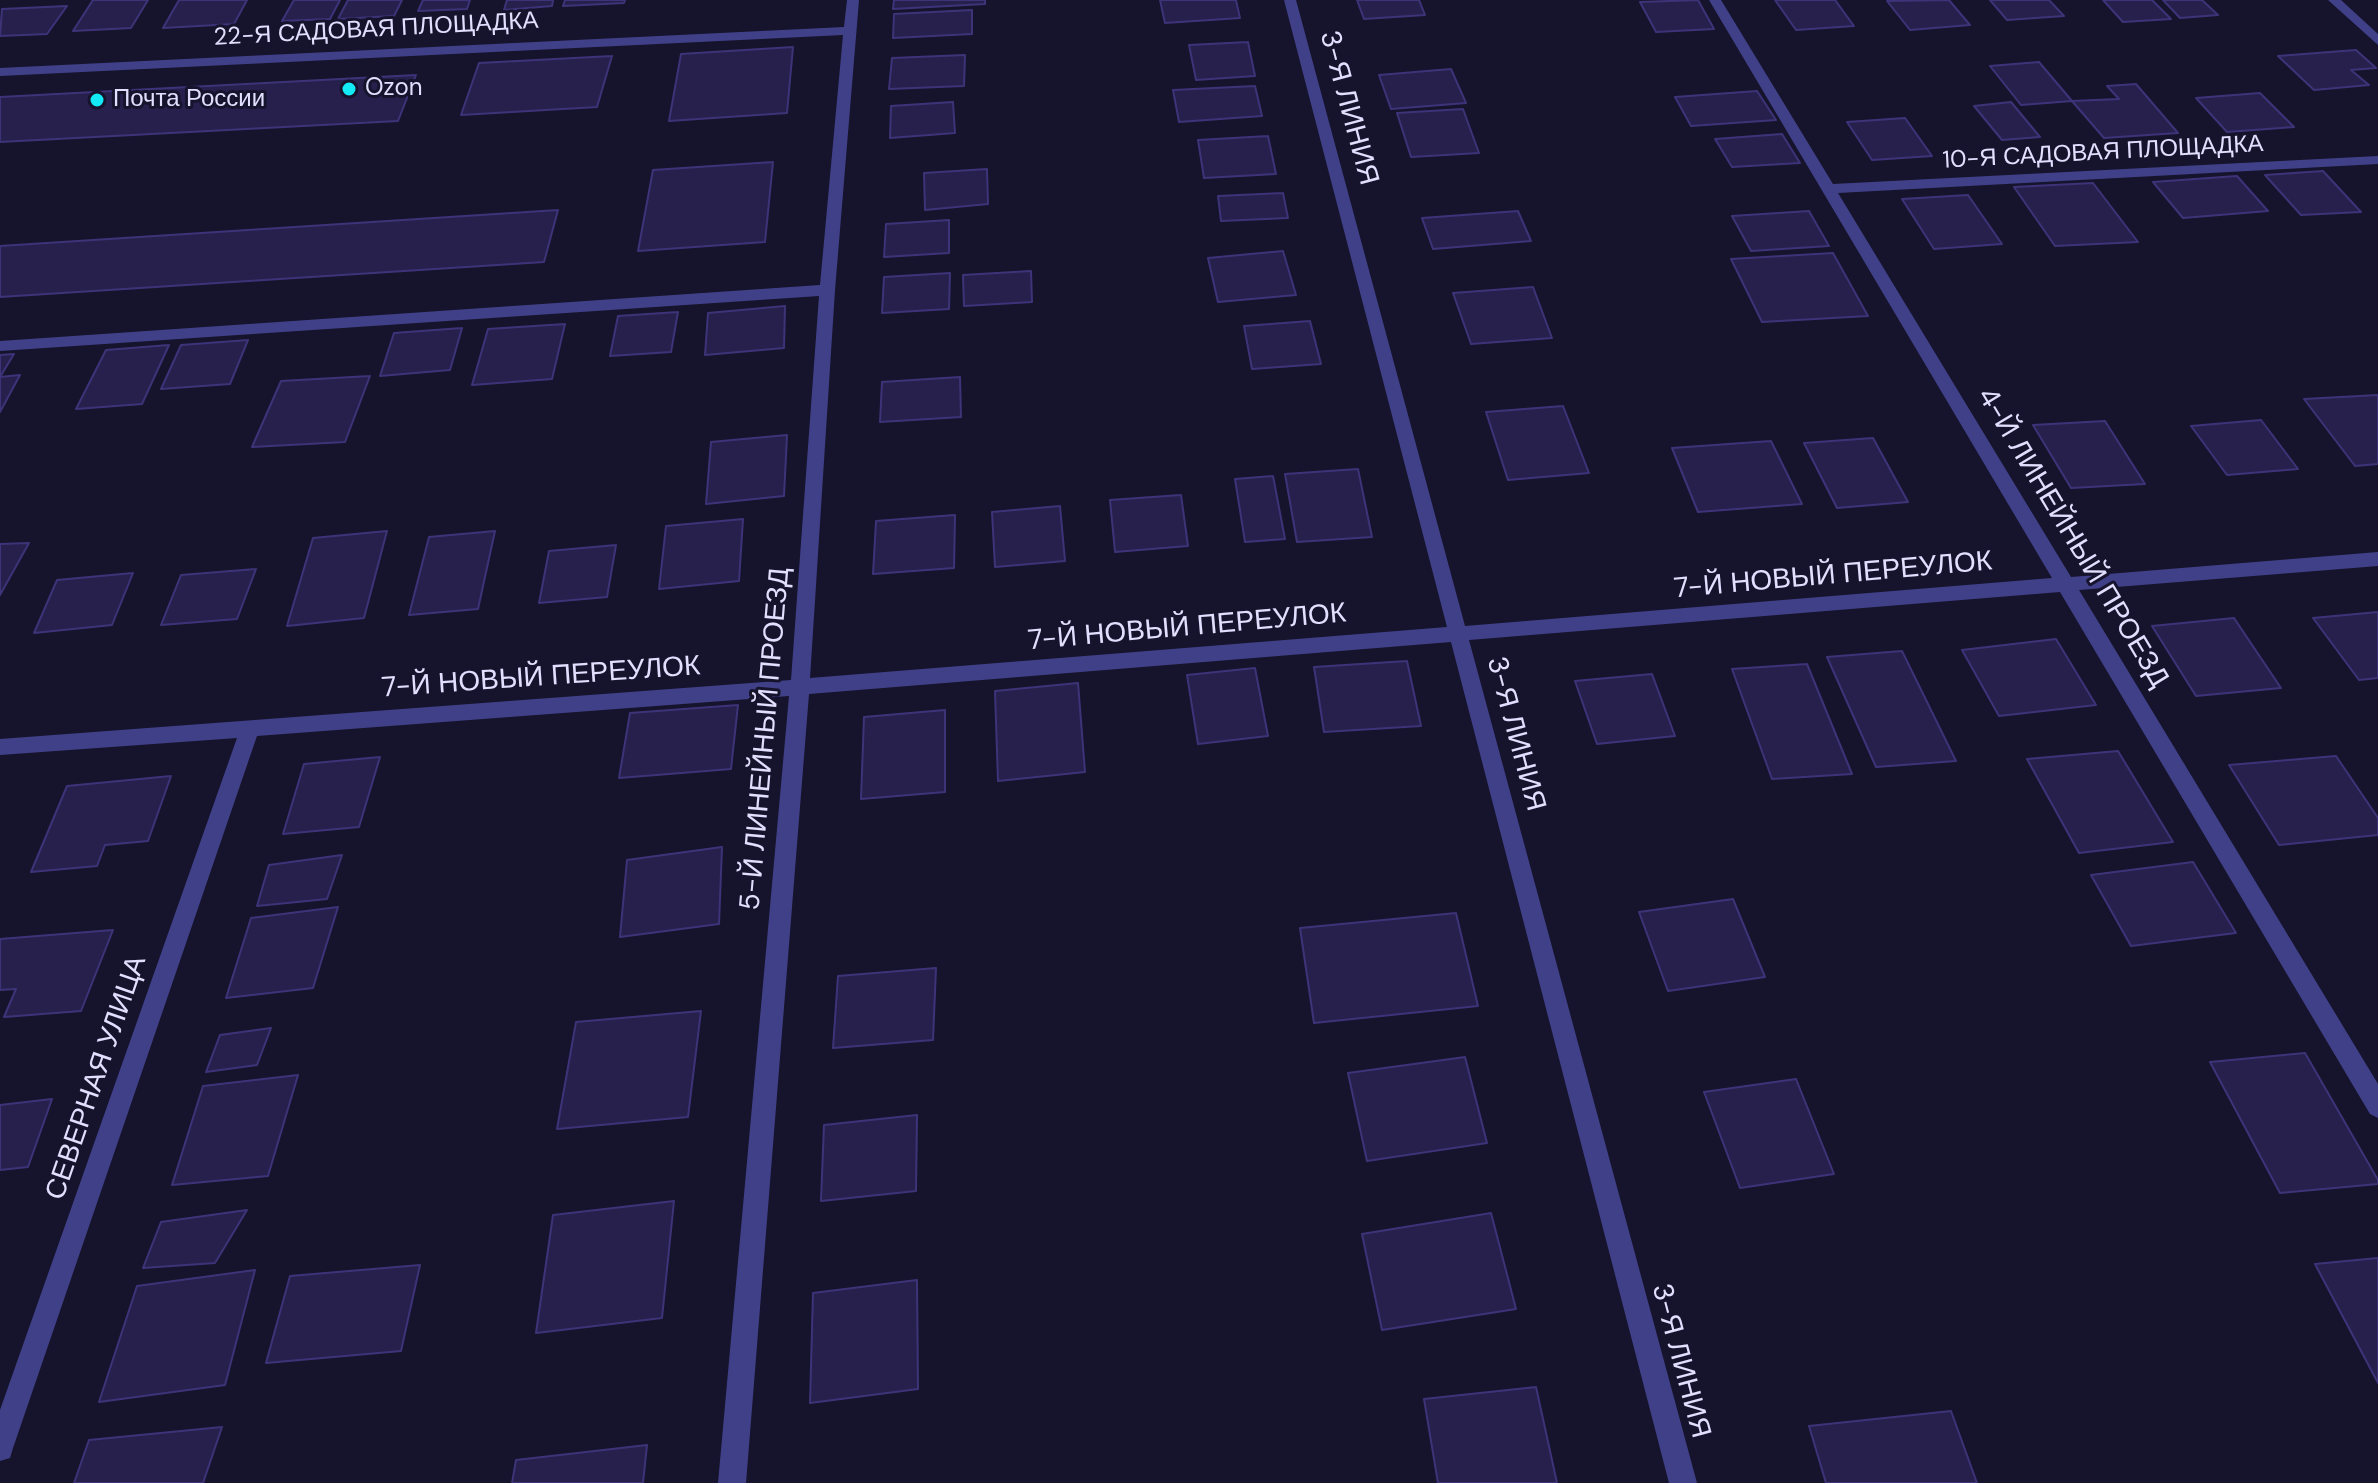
<!DOCTYPE html>
<meta charset="utf-8">
<style>
body{margin:0}
canvas{display:block;background:#16132c}
</style>
<canvas width="2378" height="1483"></canvas>
<script>
const ctx = document.querySelector('canvas').getContext('2d');
ctx.lineJoin = 'round';
function fill(path, color) {
  ctx.fillStyle = color;
  ctx.fill(path, 'evenodd');
}
function shape(rows) {
  const path = new Path2D();
  for (const r of rows) {
    path.moveTo(r[0], r[1]);
    for (let i = 2; i < r.length; i += 2) path.lineTo(r[i], r[i + 1]);
  }
  return path;
}
function trace(path, color, width, dash) {
  ctx.strokeStyle = color;
  ctx.lineWidth = width;
  ctx.lineCap = dash ? 'butt' : 'round';
  ctx.setLineDash(dash || []);
  ctx.stroke(path);
}
function write(font, color, halo, rows, align = 'center') {
  ctx.font = font + ' "DM Sans",sans-serif';
  ctx.lineWidth = 6;
  ctx.setLineDash([]);
  ctx.textBaseline = 'middle';
  ctx.strokeStyle = halo;
  ctx.fillStyle = color;
  for (const [text, x, y, turn = 0] of rows) {
    ctx.save();
    ctx.translate(x, y);
    ctx.rotate((+turn || 0) * Math.PI / 180);
    ctx.textAlign = isNaN(turn) ? turn : align;
    if (halo) ctx.strokeText(text, 0, 0);
    ctx.fillText(text, 0, 0);
    ctx.restore();
  }
}
const building = shape([
 [93,0,148,0,131,28,73,31,93,0],
 [179,0,247,0,234,24,163,28,179,0],
 [294,0,340,0,330,19,282,21,294,0],
 [348,0,402,0,394,16,338,19,348,0],
 [423,0,470,0,467,9,418,11,423,0],
 [507,0,553,0,552,6,504,10,507,0],
 [565,0,625,0,624,3,563,6,565,0],
 [894,0,985,0,985,4,893,9,894,0],
 [1160,0,1236,0,1240,18,1165,23,1160,0],
 [1357,0,1419,0,1425,15,1364,19,1357,0],
 [1698,0,1714,29,1656,32,1640,2,1698,0],
 [1775,0,1835,0,1854,26,1796,30,1775,0],
 [1949,0,1970,25,1910,30,1887,1,1949,0],
 [1990,0,2049,0,2064,16,2007,20,1990,0],
 [2103,0,2152,0,2171,19,2123,22,2103,0],
 [2163,0,2202,0,2218,15,2180,18,2163,0],
 [67,6,47,34,0,36,2,9,67,6],
 [972,10,972,34,893,38,894,14,972,10],
 [1248,42,1255,76,1196,80,1189,45,1248,42],
 [793,47,787,113,669,121,681,54,793,47],
 [2356,50,2376,68,2351,70,2369,85,2314,90,2278,56,2356,50],
 [965,55,964,86,889,89,892,58,965,55],
 [612,56,597,107,461,115,479,63,612,56],
 [2039,62,2072,101,2021,105,1990,66,2039,62],
 [1451,69,1466,103,1391,109,1379,75,1451,69],
 [416,75,398,121,0,142,0,97,416,75],
 [2136,84,2178,133,2104,138,2072,101,2119,99,2107,86,2136,84],
 [1255,86,1262,116,1179,122,1173,90,1255,86],
 [1757,91,1776,120,1691,126,1675,97,1757,91],
 [2260,93,2294,127,2227,132,2196,98,2260,93],
 [953,102,955,133,890,138,891,106,953,102],
 [2011,102,2040,137,2002,140,1974,106,2011,102],
 [1463,109,1479,153,1411,157,1397,113,1463,109],
 [1905,118,1932,156,1872,160,1847,122,1905,118],
 [1782,134,1800,163,1732,167,1715,139,1782,134],
 [1268,136,1276,174,1204,178,1198,140,1268,136],
 [773,162,765,242,638,251,653,170,773,162],
 [987,169,988,204,925,210,924,173,987,169],
 [2323,171,2361,212,2301,215,2265,175,2323,171],
 [2237,176,2268,211,2183,218,2153,182,2237,176],
 [2093,183,2138,242,2055,246,2014,187,2093,183],
 [1283,193,1288,218,1221,221,1218,196,1283,193],
 [1968,195,2002,244,1934,249,1902,199,1968,195],
 [558,210,544,262,0,297,0,246,558,210],
 [1518,211,1531,241,1433,249,1422,218,1518,211],
 [1809,211,1829,246,1751,251,1732,216,1809,211],
 [949,220,949,253,884,257,886,224,949,220],
 [1283,251,1296,295,1218,302,1208,258,1283,251],
 [1833,253,1868,316,1762,322,1731,259,1833,253],
 [1031,271,1032,302,964,306,963,275,1031,271],
 [950,273,949,309,882,313,884,277,950,273],
 [1533,287,1552,338,1471,344,1453,293,1533,287],
 [785,306,784,348,705,355,708,313,785,306],
 [678,312,671,352,610,356,618,316,678,312],
 [1310,321,1321,364,1252,369,1244,326,1310,321],
 [565,324,552,379,472,385,488,329,565,324],
 [462,328,450,370,380,376,394,333,462,328],
 [248,340,230,384,161,389,181,345,248,340],
 [169,345,142,404,76,409,106,350,169,345],
 [14,354,0,377,20,375,0,412,0,355,14,354],
 [370,376,345,442,252,447,281,381,370,376],
 [960,377,961,417,880,422,882,382,960,377],
 [2378,395,2378,464,2355,466,2304,399,2378,395],
 [1563,406,1589,473,1508,480,1486,412,1563,406],
 [2261,420,2298,469,2227,475,2191,426,2261,420],
 [2105,421,2145,484,2071,488,2033,425,2105,421],
 [787,435,784,496,706,504,711,442,787,435],
 [1873,438,1908,502,1837,508,1804,443,1873,438],
 [1771,441,1802,504,1698,512,1672,448,1771,441],
 [1358,469,1372,537,1297,542,1285,474,1358,469],
 [1273,476,1285,539,1245,542,1235,479,1273,476],
 [1181,495,1188,546,1115,552,1110,500,1181,495],
 [1060,506,1065,561,995,567,992,512,1060,506],
 [955,515,954,568,873,574,876,521,955,515],
 [743,519,739,581,659,589,666,526,743,519],
 [387,531,364,618,287,626,313,538,387,531],
 [495,531,478,609,409,615,429,537,495,531],
 [29,543,0,595,0,544,29,543],
 [616,545,607,597,539,603,549,551,616,545],
 [256,569,237,619,161,625,181,575,256,569],
 [133,573,112,625,34,633,57,580,133,573],
 [2378,612,2378,678,2359,680,2313,618,2378,612],
 [2234,618,2281,688,2196,696,2152,626,2234,618],
 [2056,639,2096,705,1999,716,1962,650,2056,639],
 [1902,651,1956,761,1876,767,1827,657,1902,651],
 [1407,661,1421,726,1324,732,1314,667,1407,661],
 [1807,664,1852,774,1772,779,1732,669,1807,664],
 [1255,668,1268,736,1198,744,1187,675,1255,668],
 [1652,674,1675,736,1597,744,1575,681,1652,674],
 [1078,683,1085,772,998,781,995,691,1078,683],
 [738,705,731,769,619,778,630,713,738,705],
 [945,710,945,792,861,799,864,717,945,710],
 [2118,751,2173,842,2079,853,2027,759,2118,751],
 [2336,756,2378,818,2378,835,2279,845,2229,765,2336,756],
 [380,757,359,827,283,834,304,764,380,757],
 [171,776,148,841,105,845,97,866,31,872,67,786,171,776],
 [722,847,719,924,620,937,627,860,722,847],
 [342,855,327,899,257,906,269,865,342,855],
 [2193,862,2236,933,2131,946,2091,875,2193,862],
 [1733,899,1765,977,1668,991,1639,912,1733,899],
 [338,907,313,988,226,998,251,918,338,907],
 [1456,913,1478,1006,1314,1023,1300,928,1456,913],
 [113,930,81,1011,4,1017,16,989,0,990,0,939,113,930],
 [936,968,933,1040,833,1048,838,976,936,968],
 [701,1011,688,1117,557,1129,576,1022,701,1011],
 [271,1028,257,1065,206,1072,220,1035,271,1028],
 [2305,1053,2378,1180,2378,1184,2280,1193,2210,1062,2305,1053],
 [1465,1057,1487,1143,1367,1161,1348,1073,1465,1057],
 [298,1075,268,1176,172,1185,203,1086,298,1075],
 [1796,1079,1834,1174,1740,1188,1704,1092,1796,1079],
 [52,1099,28,1167,0,1170,0,1105,52,1099],
 [917,1115,916,1191,821,1201,824,1125,917,1115],
 [674,1201,662,1318,536,1333,553,1215,674,1201],
 [247,1210,215,1263,143,1268,161,1222,247,1210],
 [1491,1213,1516,1309,1382,1330,1362,1234,1491,1213],
 [2378,1258,2378,1383,2315,1264,2378,1258],
 [420,1265,401,1351,266,1363,290,1276,420,1265],
 [255,1270,225,1385,99,1402,137,1286,255,1270],
 [917,1280,918,1389,810,1403,813,1293,917,1280],
 [1536,1387,1557,1483,1438,1483,1424,1399,1536,1387],
 [1951,1411,1977,1483,1826,1483,1809,1426,1951,1411],
 [222,1427,203,1483,74,1483,89,1440,222,1427],
 [647,1445,643,1483,512,1483,516,1460,647,1445]
]);
fill(building, '#27204d');
trace(building, '#3d3378', 2);
fill(shape([
 [847,0,859,0,835,290,810,678,1447,627,1284,0,1296,0,1465,626,2052,578,1709,0,1721,0,1833,184,2378,156,2378,164,1838,193,2071,577,2378,552,2378,566,2079,590,2378,1084,2378,1118,2370,1114,2060,592,1469,640,1697,1483,1669,1483,1451,642,809,694,746,1483,718,1483,789,696,257,736,13,1448,10,1458,0,1461,0,1410,237,738,0,755,0,739,791,680,819,296,0,351,0,341,820,285,843,35,0,76,0,68,844,27,847,0],
 [2328,0,2341,0,2378,34,2378,45,2328,0]
]), '#404089');
for (const [x, y, r, color] of [
 [349,89,8,"#13eaf6"],
 [97,100,8,"#13eaf6"]
]) {
  const dot = new Path2D();
  dot.arc(x, y, r, 0, 2 * Math.PI);
  ctx.fillStyle = color;
  ctx.fill(dot);
  trace(dot, '#16132c', 3);
}
write('24px', '#e1dffe', '#16132c', [
 ["22-Я САДОВАЯ ПЛОЩАДКА",376,30,-3],
 ["10-Я САДОВАЯ ПЛОЩАДКА",2103,153,-3]
]);
write('24px', '#e1dffe', '#16132c', [
 ["Ozon",365,89],
 ["Почта России",113,100]
], 'left');
write('28px', '#e1dffe', '#16132c', [
 ["3-Я ЛИНИЯ",1348,108,75],
 ["4-Й ЛИНЕЙНЫЙ ПРОЕЗД",2072,538,59],
 ["7-Й НОВЫЙ ПЕРЕУЛОК",1833,576,-5],
 ["7-Й НОВЫЙ ПЕРЕУЛОК",1187,628,-5],
 ["7-Й НОВЫЙ ПЕРЕУЛОК",541,678,-4],
 ["3-Я ЛИНИЯ",1515,734,75],
 ["5-Й ЛИНЕЙНЫЙ ПРОЕЗД",766,739,-85],
 ["СЕВЕРНАЯ УЛИЦА",97,1078,-71],
 ["3-Я ЛИНИЯ",1680,1361,75]
]);
</script>
